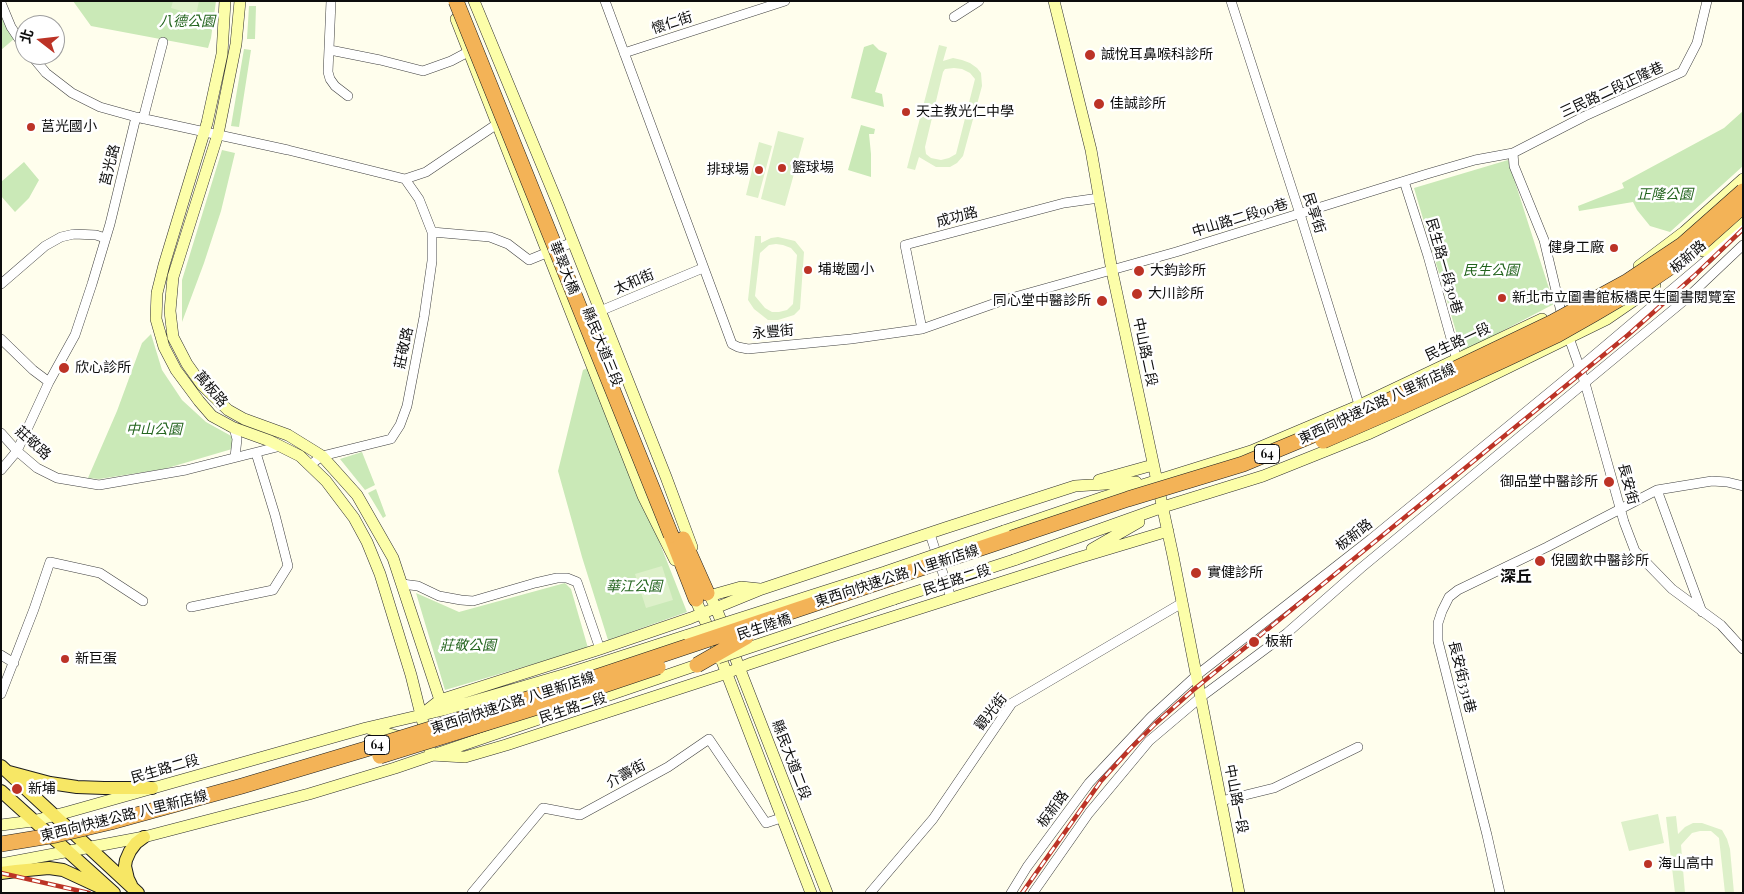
<!DOCTYPE html>
<meta charset="utf-8">
<style>
body{margin:0}
#map{position:relative;width:1744px;height:894px;overflow:hidden;background:#fffeed;font-family:"Playfair Display","Noto Sans TC",serif}
canvas{display:block}
.frame{position:absolute;inset:0;border:2px solid #0d0d0d;pointer-events:none}
.north{position:absolute;left:15px;top:15px;width:50px;height:50px;box-sizing:border-box;background:#fff;border:1px solid #9e9e9e;border-radius:50%;rotate:286deg;font-size:14px;font-weight:700;line-height:20px;text-align:center;color:#0d0d0d}
.north::after{content:'';display:block;margin:auto;width:18px;height:22px;background:#bc3326;clip-path:polygon(50% 0,100% 100%,50% 72%,0 100%)}
</style>
<div id="map">
<canvas width="1744" height="894"></canvas>
<div class="frame"></div>
<div class="north">北</div>
</div>
<script>
const ctx = document.querySelector('canvas').getContext('2d');
ctx.lineJoin = 'round';
function fill(path, color) {
  ctx.fillStyle = color;
  ctx.fill(path, 'evenodd');
}
function shape(rows) {
  const path = new Path2D();
  for (const r of rows) {
    path.moveTo(r[0], r[1]);
    for (let i = 2; i < r.length; i += 2) path.lineTo(r[i], r[i + 1]);
  }
  return path;
}
function trace(path, color, width, dash) {
  ctx.strokeStyle = color;
  ctx.lineWidth = width;
  ctx.lineCap = dash ? 'butt' : 'round';
  ctx.setLineDash(dash || []);
  ctx.stroke(path);
}
function write(font, color, halo, rows, align = 'center') {
  ctx.font = font + ' "Playfair Display","Noto Sans TC",serif';
  ctx.lineWidth = 5;
  ctx.setLineDash([]);
  ctx.textBaseline = 'middle';
  ctx.strokeStyle = halo;
  ctx.fillStyle = color;
  for (const [text, x, y, turn = 0] of rows) {
    ctx.save();
    ctx.translate(x, y);
    ctx.rotate((+turn || 0) * Math.PI / 180);
    ctx.textAlign = isNaN(turn) ? turn : align;
    if (halo) ctx.strokeText(text, 0, 0);
    ctx.fillText(text, 0, 0);
    ctx.restore();
  }
}
fill(shape([
 [73,1,216,1,211,38,208,48,91,26],
 [249,6,256,6,255,39,247,39],
 [1,8,14,39,1,50],
 [873,44,879,50,887,53,875,92,882,94,884,107,851,98,864,47],
 [244,49,251,50,239,127,231,126],
 [1743,111,1743,166,1670,232,1650,226,1637,210,1633,202,1579,211,1578,206,1624,188,1622,183,1724,128],
 [861,125,875,129,874,134,869,134,871,154,871,177,848,170],
 [222,150,235,153,221,211,204,263,182,322,182,280],
 [1508,160,1554,304,1462,352,1414,188],
 [24,162,39,180,29,198,15,212,1,196,1,182],
 [151,334,162,370,182,400,206,422,233,437,232,449,164,469,99,479,88,478,117,411,142,343],
 [590,367,687,612,608,640,582,557,558,471,583,370],
 [362,452,375,485,365,490,340,459],
 [376,489,386,516,383,518,368,493],
 [565,583,571,589,588,648,445,690,416,593,459,612]
]), '#cae9b7');
fill(shape([
 [173,1,199,1,196,15,171,8],
 [939,45,947,47,943,61,953,58,962,60,970,63,977,68,981,73,982,86,963,156,957,163,950,167,936,167,919,157,915,170,907,168],
 [954,68,962,69,970,73,975,79,956,154,949,158,941,160,931,158,926,154,925,147,943,72,945,69],
 [778,131,804,138,785,206,761,199],
 [759,142,772,146,758,198,746,195],
 [755,236,761,236,761,243,771,238,778,237,795,241,804,252,800,309,794,315,778,320,768,320,754,309,748,300],
 [776,244,783,245,791,248,797,255,793,304,787,310,779,312,772,312,765,308,755,296,760,253,769,245],
 [662,566,673,600,646,608,635,574],
 [1658,814,1664,843,1629,851,1621,822],
 [1676,816,1678,834,1685,827,1693,823,1702,823,1722,830,1727,839,1730,849,1734,893,1725,893,1719,838,1711,831,1700,831,1692,833,1681,845,1685,893,1675,893,1666,817]
]), '#ddf0c9');
const street = shape([
 [331,1,328,72,330,79,335,86,348,96],
 [605,1,732,344,738,347,748,349,851,339,922,329,1004,300,1176,252,1427,174,1475,160,1513,153,1585,116,1682,72,1697,43,1707,1],
 [1231,1,1300,214,1361,411],
 [1,3,11,27,25,48],
 [954,17,979,1],
 [330,50,380,60,423,71,451,61,468,52],
 [624,53,785,1],
 [31,55,46,73,72,93,100,107,136,117,288,150,405,179],
 [143,119,163,42],
 [1513,153,1514,166,1544,240,1563,320],
 [405,179,426,172,497,124],
 [1404,181,1428,256,1457,360],
 [432,232,490,237,508,244,529,260,573,242],
 [1,284,45,246,61,237,74,234,96,235,105,238],
 [581,319,703,268],
 [922,329,905,245,1064,203,1099,198],
 [1567,332,1585,383,1624,522,1635,551,1672,589,1721,625,1743,649],
 [1,339,33,370,49,382],
 [234,428,237,439,235,457],
 [1,433,17,451,37,468,57,478,99,485,186,470,281,446],
 [310,465,322,456,391,439,400,425,407,406,424,317,432,261,432,232,419,199,405,179],
 [1,470,17,451,49,382,75,335,92,284,110,224,136,117],
 [1657,490,1702,612],
 [930,534,951,598],
 [402,584,418,586,439,596,461,600,473,601,535,583,557,578,567,578,577,582,600,649],
 [191,607,273,590,288,566,275,515,256,453],
 [1,655,14,663],
 [1,694,34,609,50,562,100,573,143,601],
 [1221,801,1274,788,1358,747],
 [472,893,543,808,580,815,668,767,709,739,766,823,781,818],
 [870,893,933,819,1012,703,1182,603],
 [1011,893,1027,867,1089,783,1151,717,1197,675,1371,539,1579,368,1708,259,1743,225],
 [1033,893,1089,813,1149,741,1201,697,1287,633,1361,568,1686,299,1743,245],
 [1500,893,1487,835,1438,641,1438,623,1442,611,1449,597,1458,590,1547,547,1657,490,1712,481,1727,482,1743,486]
]);
const secondary = shape([
 [225,1,222,54,207,123,164,265,157,293,156,319,164,347,176,370,199,401,212,416,234,428,270,441,300,456,326,481,354,518,367,542,380,574,411,675,431,755],
 [240,1,236,44,218,134,173,277,170,311,173,337,187,364,202,385,228,410,244,419,288,435,322,456,357,495,393,558,440,700],
 [474,1,558,204,666,477,692,547],
 [1054,1,1091,150,1112,271,1173,556,1239,893],
 [456,19,643,496,675,560],
 [1703,251,1743,217],
 [1639,266,1684,232,1743,179],
 [1099,480,1153,465],
 [1004,531,1104,497,1251,451,1360,405,1542,319],
 [1092,549,1139,522],
 [1014,560,1163,507,1263,476,1368,434,1462,390,1607,319,1655,286],
 [705,586,716,608,827,893],
 [692,592,715,643,811,893],
 [709,596,741,587,760,589],
 [811,627,894,599],
 [421,715,440,700,600,649,691,618,762,589,945,528,1075,486,1136,482],
 [370,729,405,738],
 [431,755,465,757,506,745,727,673,749,664,833,636,1078,558,1168,531],
 [1,825,33,821,68,812,366,728,443,710,570,673,688,635],
 [1,864,144,837,309,794,395,768,697,665]
]);
const primary = shape([
 [1,766,138,893],
 [9,772,50,783,77,787,104,788,152,788],
 [1,791,114,893],
 [1,873,16,871,49,868,63,870,104,889],
 [131,885,128,879,125,866,126,860,130,851,136,843,144,837]
]);
const highway = shape([
 [671,535,696,599],
 [683,539,707,593]
]);
trace(street, '#404040', 10);
trace(secondary, '#2f2f2f', 12);
trace(primary, '#1e1e1e', 14);
trace(highway, '#1e1e1e', 16);
trace(street, '#fff', 9);
trace(secondary, '#fcfea9', 11);
trace(primary, '#f7e765', 12);
trace(highway, '#f3b357', 15);
const rail = shape([
 [1,873,89,893],
 [1022,893,1101,781,1130,749,1155,724,1192,691,1628,335,1694,276,1743,229]
]);
trace(rail, '#bc3326', 4.5);
trace(rail, '#fff', 2.5, [8]);
const secondaryBridge = shape([
 [894,599,1014,560],
 [688,635,885,572,1004,531],
 [718,658,811,627]
]);
const highwayBridge = shape([
 [456,1,671,535],
 [1323,441,1401,407,1504,360,1557,335,1594,314,1650,281,1688,255,1743,206],
 [697,665,746,637],
 [380,756,566,698,658,667],
 [1,844,56,835,111,822,242,786,366,749,563,688,1128,499,1243,464,1344,422,1551,323,1628,281,1682,245,1743,191]
]);
trace(secondaryBridge, '#2f2f2f', 12, []);
trace(highwayBridge, '#1e1e1e', 16, []);
trace(secondaryBridge, '#fcfea9', 11);
trace(highwayBridge, '#f3b357', 15);
for (const [x, y, r, color] of [
 [1090,55,6,"#bc3326"],
 [1099,104,6,"#bc3326"],
 [906,112,5,"#bc3326"],
 [31,127,5,"#bc3326"],
 [782,168,5,"#bc3326"],
 [759,170,5,"#bc3326"],
 [1614,248,5,"#bc3326"],
 [808,270,5,"#bc3326"],
 [1139,271,6,"#bc3326"],
 [1137,294,6,"#bc3326"],
 [1502,298,5,"#bc3326"],
 [1102,301,6,"#bc3326"],
 [64,368,6,"#bc3326"],
 [1609,482,6,"#bc3326"],
 [1540,561,6,"#bc3326"],
 [1196,573,6,"#bc3326"],
 [1254,642,6,"#bc3326"],
 [65,659,5,"#bc3326"],
 [17,789,6,"#bc3326"],
 [1648,864,5,"#bc3326"]
]) {
  const dot = new Path2D();
  dot.arc(x, y, r, 0, 2 * Math.PI);
  ctx.fillStyle = color;
  ctx.fill(dot);
  trace(dot, '#fff', 2);
}
for (const [x, y, w] of [
 [1267,454,25],
 [377,745,25]
]) {
  const box = new Path2D();
  box.roundRect(x - w / 2, y - 9.5, w, 19, 4);
  ctx.fillStyle = '#fff';
  ctx.fill(box);
  trace(box, '#0d0d0d', 1);
}
write('bold 12px', '#0d0d0d', null, [
 ["64",1267,454],
 ["64",377,745]
]);
write('italic 14px', '#23641e', '#fff', [
 ["八德公園",187,22],
 ["正隆公園",1665,195],
 ["民生公園",1491,271],
 ["中山公園",154,430],
 ["華江公園",634,587],
 ["莊敬公園",468,646]
]);
write('14px', '#0d0d0d', '#fff', [
 ["懷仁街",672,23,-18],
 ["三民路二段正隆巷",1612,90,-25],
 ["莒光路",110,165,-76],
 ["民享街",1314,213,72],
 ["成功路",957,217,-15],
 ["中山路二段90巷",1240,218,-17],
 ["板新路",1688,257,-41],
 ["民生路一段30巷",1444,266,74],
 ["華翠大橋",564,268,68],
 ["太和街",634,282,-23],
 ["永豐街",773,332,-5],
 ["民生路一段",1458,342,-25],
 ["縣民大道三段",602,347,68],
 ["莊敬路",404,348,-78],
 ["中山路二段",1145,352,78],
 ["萬板路",211,389,49],
 ["東西向快速公路 八里新店線",1377,404,-25],
 ["莊敬路",33,443,42],
 ["長安街",1628,484,75],
 ["板新路",1354,535,-38],
 ["東西向快速公路 八里新店線",897,576,-18],
 ["民生路二段",957,580,-18],
 ["民生陸橋",764,627,-18],
 ["長安街331巷",1462,677,76],
 ["東西向快速公路 八里新店線",513,703,-18],
 ["民生路二段",573,708,-18],
 ["觀光街",991,712,-52],
 ["縣民大道二段",791,760,69],
 ["民生路二段",165,769,-16],
 ["介壽街",626,774,-28],
 ["中山路一段",1236,799,79],
 ["板新路",1053,809,-54],
 ["東西向快速公路 八里新店線",124,816,-14]
]);
write('14px', '#0d0d0d', '#fff', [
 ["誠悅耳鼻喉科診所",1101,55],
 ["佳誠診所",1110,104],
 ["天主教光仁中學",916,112],
 ["莒光國小",41,127],
 ["籃球場",792,168],
 ["排球場",749,170,"right"],
 ["健身工廠",1604,248,"right"],
 ["埔墘國小",818,270],
 ["大鈞診所",1150,271],
 ["大川診所",1148,294],
 ["新北市立圖書館板橋民生圖書閱覽室",1512,298],
 ["同心堂中醫診所",1091,301,"right"],
 ["欣心診所",75,368],
 ["御品堂中醫診所",1598,482,"right"],
 ["倪國欽中醫診所",1551,561],
 ["實健診所",1207,573],
 ["板新",1265,642],
 ["新巨蛋",75,659],
 ["新埔",28,789],
 ["海山高中",1658,864]
], 'left');
write('bold 16px', '#0d0d0d', '#fff', [
 ["深丘",1516,577]
]);
</script>
